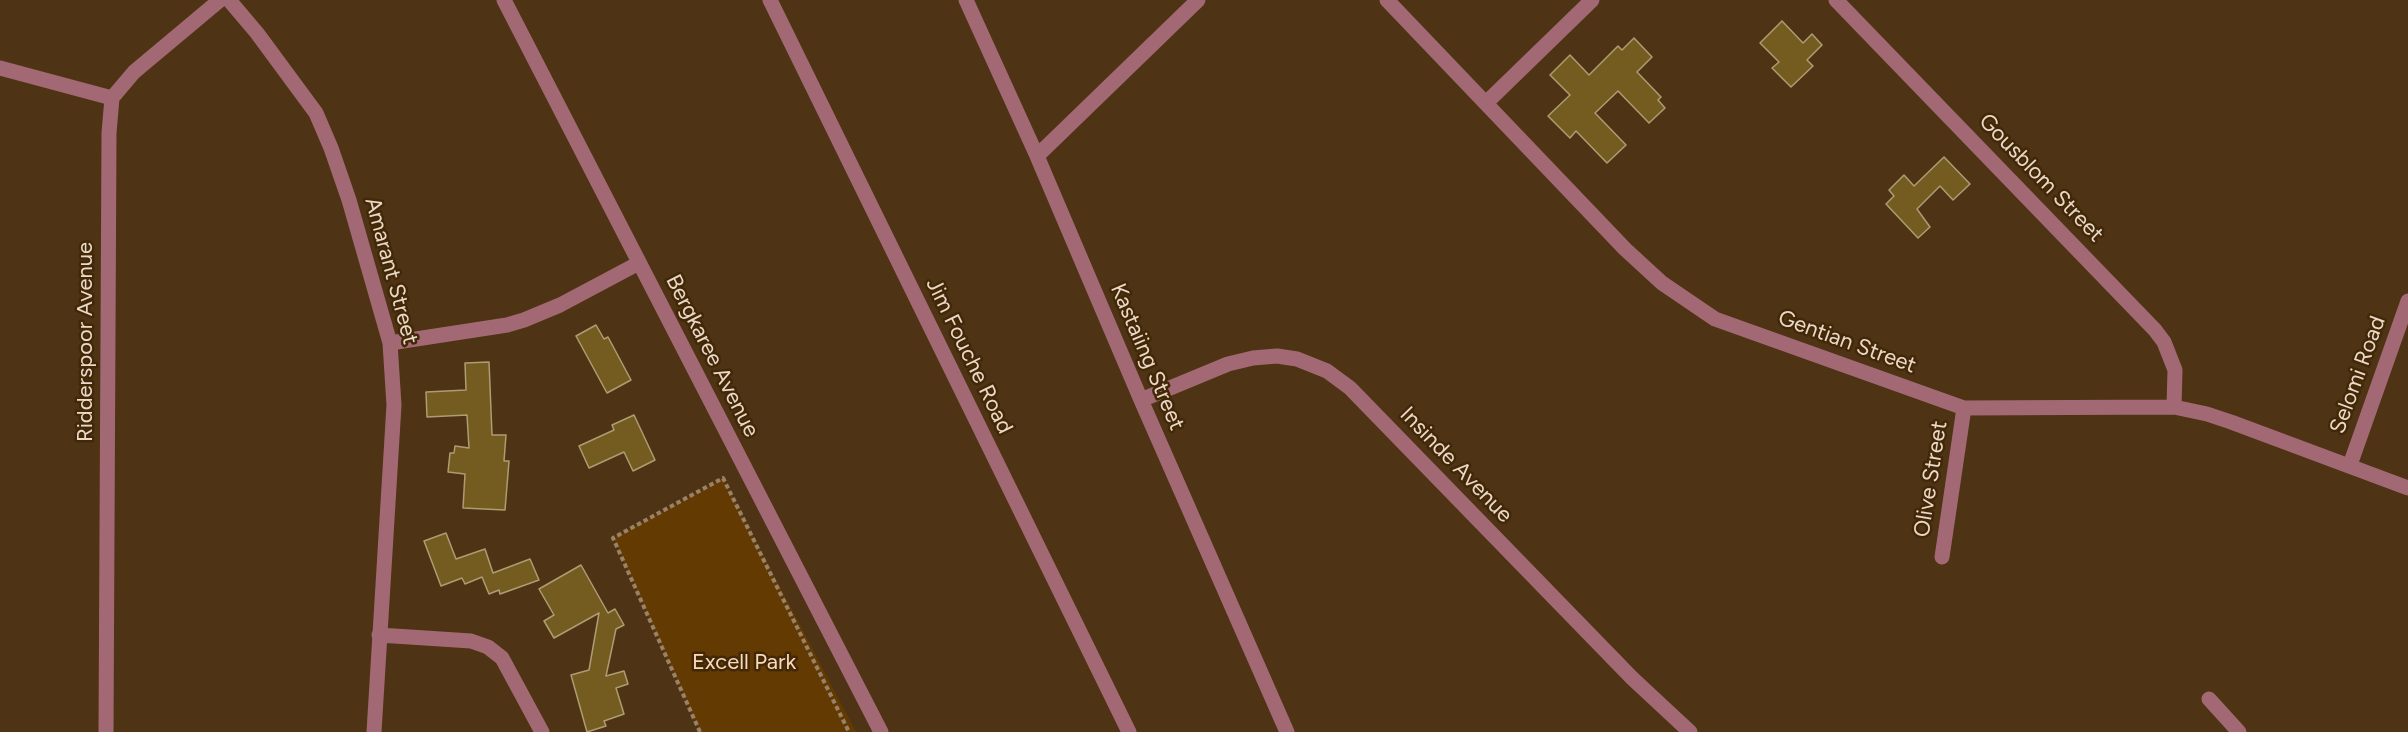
<!DOCTYPE html>
<style>
body{margin:0}
canvas{display:block;background:#4e3314}
</style>
<canvas width="2408" height="732"></canvas>
<script>
const ctx = document.querySelector('canvas').getContext('2d');
ctx.lineJoin = 'round';
function fill(path, color) {
  ctx.fillStyle = color;
  ctx.fill(path, 'evenodd');
}
function shape(rows) {
  const path = new Path2D();
  for (const r of rows) {
    path.moveTo(r[0], r[1]);
    for (let i = 2; i < r.length; i += 2) path.lineTo(r[i], r[i + 1]);
  }
  return path;
}
function trace(path, color, width, dash) {
  ctx.strokeStyle = color;
  ctx.lineWidth = width;
  ctx.lineCap = dash ? 'butt' : 'round';
  ctx.setLineDash(dash || []);
  ctx.stroke(path);
}
function write(font, color, halo, rows, align = 'center') {
  ctx.font = font + ' Figtree,sans-serif';
  ctx.lineWidth = 5;
  ctx.setLineDash([]);
  ctx.textBaseline = 'middle';
  ctx.strokeStyle = halo;
  ctx.fillStyle = color;
  for (const [text, x, y, turn = 0] of rows) {
    ctx.save();
    ctx.translate(x, y);
    ctx.rotate((+turn || 0) * Math.PI / 180);
    ctx.textAlign = isNaN(turn) ? turn : align;
    if (halo) ctx.strokeText(text, 0, 0);
    ctx.fillText(text, 0, 0);
    ctx.restore();
  }
}
fill(shape([
 [723,478,856,732,700,732,613,538]
]), '#633a02');
const building = shape([
 [1782,21,1803,43,1812,34,1822,45,1807,60,1813,66,1791,87,1772,68,1779,62,1760,43,1782,21],
 [1634,38,1652,57,1637,72,1661,97,1658,100,1665,108,1649,123,1618,91,1595,113,1626,145,1607,163,1576,131,1570,138,1548,116,1570,95,1550,75,1570,55,1589,75,1618,46,1622,50,1634,38],
 [1944,157,1970,184,1953,200,1940,186,1917,209,1930,227,1918,238,1886,204,1894,196,1889,190,1904,175,1914,186,1944,157],
 [596,325,604,339,608,337,631,380,607,393,576,336,596,325],
 [489,362,492,435,506,435,504,461,509,461,505,510,463,508,465,474,448,472,450,453,454,453,455,446,469,448,467,415,427,417,426,392,466,390,465,363,489,362],
 [634,415,655,460,633,471,624,452,589,468,579,446,614,430,612,425,634,415],
 [446,533,456,559,485,549,493,573,530,559,539,580,500,594,499,590,489,594,482,577,465,584,462,578,441,586,424,541,446,533],
 [581,565,608,613,615,609,624,625,616,629,606,676,624,671,628,684,616,688,624,714,604,721,606,726,587,732,571,675,589,670,599,613,554,638,544,621,554,615,539,589,581,565]
]);
fill(building, '#745c20');
trace(building, '#ae9c73', 1.5);
trace(shape([
 [700,732,613,538,723,478,849,732]
]), '#98826a', 4, [4.5, 3]);
trace(shape([
 [229,0,257,33,316,113,331,148,349,200,390,343,394,405,374,732],
 [504,0,881,732],
 [770,0,1129,732],
 [966,0,1037,156,1141,400,1287,732],
 [1387,0,1625,249,1662,283,1715,319,1964,408,2174,407,2207,414,2231,422,2408,488],
 [1836,0,2155,330,2164,342,2175,370,2174,407],
 [0,68,112,98],
 [1486,103,1592,0],
 [1037,156,1198,0],
 [390,343,507,325,524,320,560,305,639,263],
 [1141,400,1228,364,1253,358,1277,356,1297,359,1327,371,1350,388,1632,678,1690,732],
 [2350,465,2408,301],
 [1942,557,1964,408],
 [379,635,471,641,488,647,502,658,542,732],
 [2209,699,2239,732],
 [106,732,109,133,112,98,134,72,220,0]
]), '#a26974', 15);
write('22px', '#ead9c8', '#432808', [
 ["Gousblom Street",2041,178,46],
 ["Amarant Street",391,271,75],
 ["Ridderspoor Avenue",86,342,-90],
 ["Gentian Street",1847,342,20],
 ["Bergkaree Avenue",712,356,63],
 ["Jim Fouche Road",969,356,64],
 ["Kastaiing Street",1147,357,67],
 ["Selomi Road",2358,375,-70],
 ["Insinde Avenue",1456,465,46],
 ["Olive Street",1931,479,-81]
]);
write('22px', '#f9dabb', '#432808', [
 ["Excell Park",744,663]
]);
</script>
